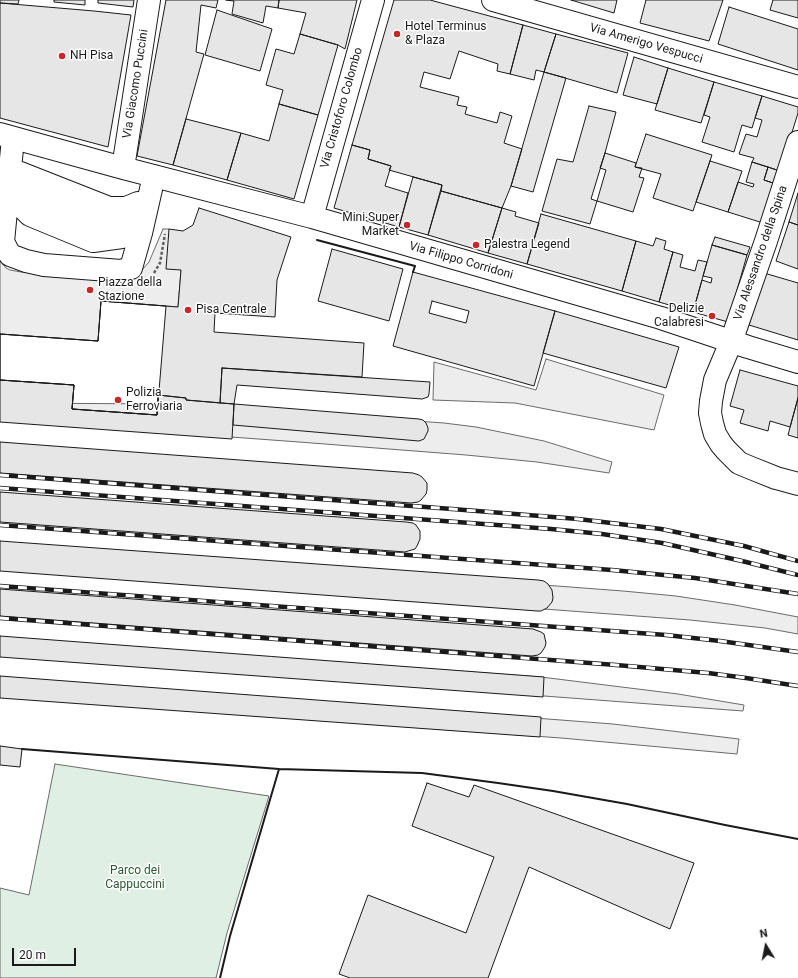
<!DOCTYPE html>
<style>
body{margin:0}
#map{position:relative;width:798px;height:978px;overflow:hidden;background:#fff;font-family:Roboto,sans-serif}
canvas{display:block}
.north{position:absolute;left:746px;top:926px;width:40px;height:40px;-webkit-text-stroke:3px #fff;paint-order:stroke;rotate:350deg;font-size:11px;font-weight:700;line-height:16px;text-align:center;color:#1a1a1a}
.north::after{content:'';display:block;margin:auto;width:14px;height:18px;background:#1a1a1a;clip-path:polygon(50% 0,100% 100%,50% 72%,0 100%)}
.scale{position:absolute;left:12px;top:948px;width:64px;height:18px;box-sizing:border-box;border:2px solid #1a1a1a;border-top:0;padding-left:5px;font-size:12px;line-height:14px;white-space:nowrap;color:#1a1a1a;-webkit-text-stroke:3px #fff;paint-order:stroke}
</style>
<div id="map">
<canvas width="798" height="978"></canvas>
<div class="north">N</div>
<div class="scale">20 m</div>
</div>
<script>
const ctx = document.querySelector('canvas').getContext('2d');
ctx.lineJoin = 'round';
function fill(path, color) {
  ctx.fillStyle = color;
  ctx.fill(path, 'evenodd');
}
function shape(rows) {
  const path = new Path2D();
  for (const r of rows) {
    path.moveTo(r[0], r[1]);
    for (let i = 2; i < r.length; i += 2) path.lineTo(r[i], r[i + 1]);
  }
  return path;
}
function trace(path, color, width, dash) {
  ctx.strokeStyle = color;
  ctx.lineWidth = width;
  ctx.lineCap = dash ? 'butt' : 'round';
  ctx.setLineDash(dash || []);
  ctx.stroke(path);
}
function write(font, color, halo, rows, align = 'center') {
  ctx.font = font + ' Roboto,sans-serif';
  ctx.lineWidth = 3;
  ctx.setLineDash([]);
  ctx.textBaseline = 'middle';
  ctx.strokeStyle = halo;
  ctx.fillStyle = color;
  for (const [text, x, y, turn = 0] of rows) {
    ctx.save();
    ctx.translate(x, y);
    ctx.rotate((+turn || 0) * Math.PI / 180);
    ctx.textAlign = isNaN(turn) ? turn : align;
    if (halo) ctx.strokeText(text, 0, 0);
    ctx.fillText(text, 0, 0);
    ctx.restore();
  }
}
const green = shape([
 [55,764,269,796,227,933,216,978,0,978,0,888,29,895,55,764]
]);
fill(green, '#e0efe3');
trace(green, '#6a6a6a', 1);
const parking = shape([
 [163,229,169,229,181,270,178,307,101,301,98,341,0,334,0,260,6,268,10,270,21,272,133,279,135,278,149,262,163,229],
 [546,359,664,395,654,430,515,403,433,400,434,362,536,390,546,359],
 [0,403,172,404,444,423,476,427,544,441,612,462,609,473,537,462,466,455,299,442,0,420,0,403],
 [0,544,623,591,676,596,735,605,798,617,798,634,765,628,690,620,0,568,0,544],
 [0,638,541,677,678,694,744,705,743,711,0,655,0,638],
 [0,677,613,724,739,739,737,754,561,738,0,697,0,677]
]);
fill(parking, '#ededed');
trace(parking, '#6a6a6a', 1);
const building = shape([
 [0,0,19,0,18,4,0,3,0,0],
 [54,0,85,0,85,5,54,2,54,0],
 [98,0,134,0,133,7,98,3,98,0],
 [166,0,218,0,216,8,201,5,196,52,204,54,173,165,137,156,166,0],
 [226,0,279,0,278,8,266,6,263,23,232,14,234,1,226,0],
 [279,0,357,0,345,49,338,45,300,34,306,13,278,8,279,0],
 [394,0,430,0,523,25,510,74,497,71,498,64,459,51,450,79,424,72,420,87,459,97,457,105,467,107,465,114,497,123,500,112,512,116,504,143,522,149,511,186,502,208,441,191,442,185,389,170,391,166,368,159,370,150,352,145,394,0],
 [571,0,617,0,614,13,571,0],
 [646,0,723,0,709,41,640,23,646,0],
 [773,0,798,0,798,18,770,10,773,0],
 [0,3,94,11,131,15,108,147,0,118,0,3],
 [729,7,798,29,798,70,718,44,729,7],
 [217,10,272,29,260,71,205,55,217,10],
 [523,25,556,34,544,72,536,70,534,80,510,74,523,25],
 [300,34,338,45,318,115,279,104,283,90,266,85,276,49,294,54,300,34],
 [556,34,628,53,617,93,544,72,556,34],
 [634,57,668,68,657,104,623,95,634,57],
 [668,68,714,82,701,123,655,110,668,68],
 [544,72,566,78,533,192,511,186,544,72],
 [714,82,762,96,752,128,742,125,734,152,702,142,710,117,704,115,714,82],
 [762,96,798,107,798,113,780,171,752,162,754,158,739,154,746,134,757,137,762,120,755,118,762,96],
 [279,104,318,115,294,199,227,180,241,133,269,141,279,104],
 [589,106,616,112,605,153,591,199,597,201,590,224,542,211,557,159,573,162,589,106],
 [186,119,241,133,227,180,173,165,186,119],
 [646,134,712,155,693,211,653,198,661,174,635,167,646,134],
 [352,145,370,150,368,159,391,166,385,186,408,193,399,227,334,208,352,145],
 [605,153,636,163,635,167,642,168,639,177,644,178,633,212,597,201,606,170,600,168,605,153],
 [710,161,742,171,728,212,696,202,710,161],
 [752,162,768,167,764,180,776,184,763,223,728,212,738,182,753,187,754,184,746,182,752,162],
 [768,167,780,171,776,184,764,180,768,167],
 [413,177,442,185,428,235,399,227,413,177],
 [441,191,502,208,488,253,428,235,441,191],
 [798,193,798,225,789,222,798,193],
 [199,208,291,237,277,280,275,317,215,313,214,332,364,343,362,377,222,368,220,403,186,400,186,398,158,395,157,415,72,409,74,385,0,380,0,334,98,341,101,301,178,307,181,270,166,269,169,229,183,231,193,225,199,208],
 [502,208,516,212,515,216,539,223,527,264,488,253,502,208],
 [541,214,636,241,622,291,527,264,541,214],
 [789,222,798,225,798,269,776,261,789,222],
 [715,237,750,247,747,255,712,245,715,237],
 [656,238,666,241,664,249,673,252,659,302,622,291,636,241,653,246,656,238],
 [712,245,747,255,728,322,693,312,702,280,711,283,712,278,703,276,712,245],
 [332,249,403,269,389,321,318,301,332,249],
 [673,252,683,255,680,267,695,271,698,260,707,262,693,312,659,302,673,252],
 [413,272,555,311,534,386,393,346,413,272],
 [432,301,469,311,466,323,429,313,432,301],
 [764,273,798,283,798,340,749,325,764,273],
 [101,301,166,306,157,415,72,409,74,385,0,380,0,334,98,341,101,301],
 [555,311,679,347,666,388,543,353,555,311],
 [222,368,430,382,429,394,428,397,422,399,237,385,234,404,220,403,222,368],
 [740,370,798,386,798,398,790,427,770,421,768,431,740,423,744,410,730,406,740,370],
 [0,380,74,385,72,409,157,415,158,395,186,398,186,400,234,404,232,439,0,422,0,380],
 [798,398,798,438,788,435,798,398],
 [234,404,419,419,423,420,426,423,428,428,428,431,424,439,419,441,233,425,234,404],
 [0,442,413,473,419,475,422,477,427,483,427,490,426,494,421,500,418,502,411,503,0,473,0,442],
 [0,492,406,522,413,523,416,525,420,531,420,539,417,546,415,549,408,551,405,552,0,522,0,492],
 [0,541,538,580,544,581,548,584,552,590,553,598,552,602,547,608,541,611,537,611,0,571,0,541],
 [0,589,533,629,541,632,544,634,546,643,545,647,541,653,538,655,532,656,0,616,0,589],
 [0,636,544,677,543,697,0,657,0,636],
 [0,676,541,717,540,737,0,698,0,676],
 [0,746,22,749,20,767,0,765,0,746],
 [427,783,469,797,474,785,694,863,670,929,529,867,488,978,350,978,339,974,368,895,466,933,494,857,412,826,427,783]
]);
fill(building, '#e6e6e6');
trace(building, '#1a1a1a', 1);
const minor = shape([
 [493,0,798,87],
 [0,134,123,168,312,217,661,318,748,347,798,362],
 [13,138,3,242,10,255,26,261,44,265,121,271,131,268,141,233,154,176],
 [798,142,766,241,731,342,715,380,711,401,710,413,712,423,715,434,721,444,726,450,739,463,751,468,776,478,798,484],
 [123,168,149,0],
 [10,169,109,208,126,208,138,203],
 [14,176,22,188,34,197,95,222,111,225,132,212],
 [11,181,12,191,18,203,30,215,93,241,122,237,142,208],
 [312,217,373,0]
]);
trace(minor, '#1a1a1a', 24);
trace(shape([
 [154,273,160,263,165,234]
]), '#5f5f5f', 2.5, [3, 2]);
trace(minor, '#fff', 22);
const rail = shape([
 [0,475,452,509,578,519,661,529,744,546,798,561],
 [0,488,551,529,602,534,662,543,742,561,798,575],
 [0,525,612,570,695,578,798,594],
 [0,586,666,635,720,641,798,652],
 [0,618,616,665,708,673,746,678,798,686]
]);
trace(rail, '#1a1a1a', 4.5);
trace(rail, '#fff', 3, [9]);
trace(shape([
 [317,240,415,266,413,272],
 [22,749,279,769,230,936,220,978],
 [279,769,422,773,498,783,553,791,627,804,725,825,798,839]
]), '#1a1a1a', 2);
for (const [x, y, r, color] of [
 [397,34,4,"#c62828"],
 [62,56,4,"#c62828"],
 [407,225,4,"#c62828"],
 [476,245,4,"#c62828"],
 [90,290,4,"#c62828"],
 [188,310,4,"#c62828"],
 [712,316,4,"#c62828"],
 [118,400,4,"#c62828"]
]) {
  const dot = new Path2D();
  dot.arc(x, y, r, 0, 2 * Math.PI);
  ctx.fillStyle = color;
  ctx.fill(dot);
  trace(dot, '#fff', 1.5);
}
write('12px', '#1a1a1a', '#fff', [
 ["Hotel Terminus",405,27],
 ["& Plaza",405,41],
 ["NH Pisa",70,56],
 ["Mini Super",399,218,"right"],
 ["Market",399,232,"right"],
 ["Palestra Legend",484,245],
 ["Piazza della",98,283],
 ["Stazione",98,297],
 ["Delizie",704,309,"right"],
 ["Calabresi",704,323,"right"],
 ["Pisa Centrale",196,310],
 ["Polizia",126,393],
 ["Ferroviaria",126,407]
], 'left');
write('12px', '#1a1a1a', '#fff', [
 ["Via Amerigo Vespucci",646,44,16],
 ["Via Giacomo Puccini",136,84,-81],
 ["Via Cristoforo Colombo",342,108,-74],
 ["Via Alessandro della Spina",761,253,-71],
 ["Via Filippo Corridoni",461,261,16]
]);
write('12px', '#2b5a34', '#fff', [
 ["Parco dei",135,871],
 ["Cappuccini",135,885]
]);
</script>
